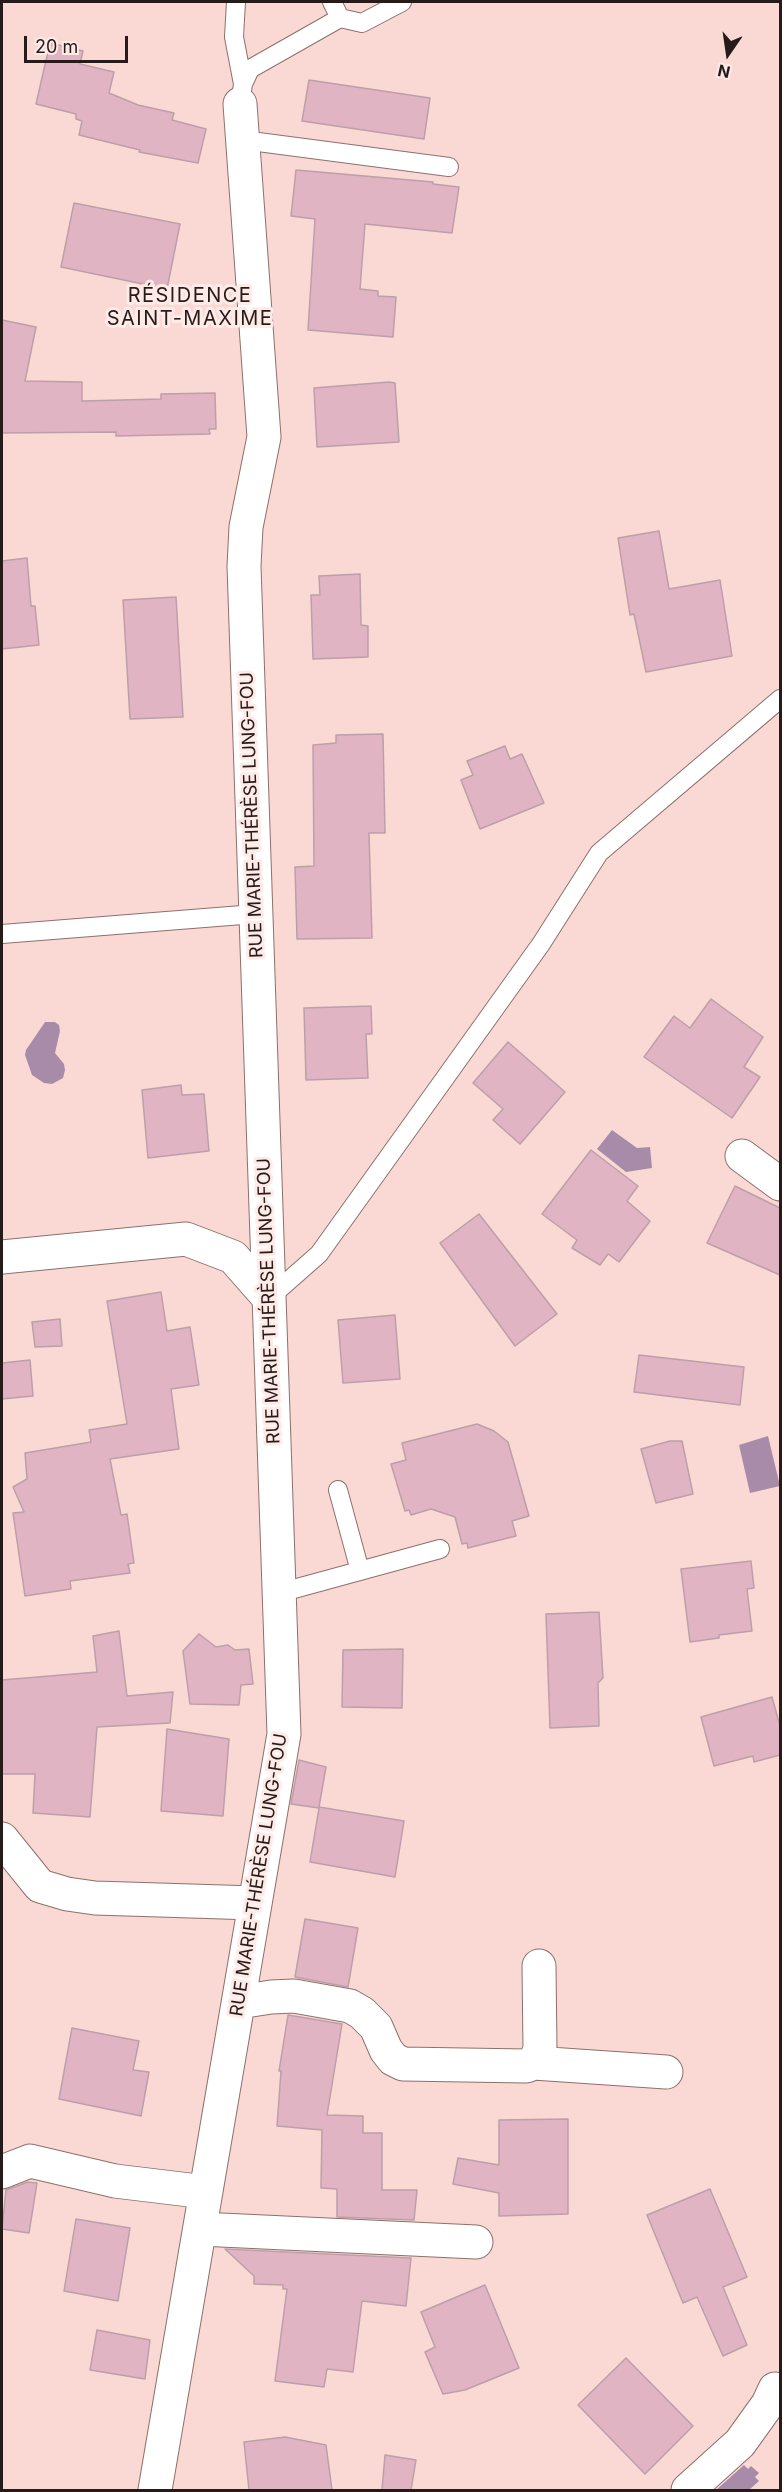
<!DOCTYPE html>
<meta charset="utf-8">
<style>
body{margin:0}
#map{position:relative;width:782px;height:2492px;overflow:hidden;background:#fad9d4;font-family:Inter,sans-serif}
canvas{display:block}
.frame{position:absolute;inset:0;border:3px solid #271b1a;pointer-events:none}
.north{position:absolute;left:698px;top:24px;width:60px;height:60px;-webkit-text-stroke:4px #feeae7;paint-order:stroke;rotate:193deg;font-size:16px;font-weight:700;line-height:24px;text-align:center;color:#271b1a}
.north::after{content:'';display:block;margin:auto;width:21px;height:27px;background:#271b1a;clip-path:polygon(50% 0,100% 100%,50% 72%,0 100%)}
.scale{position:absolute;left:24px;top:36px;width:104px;height:27px;box-sizing:border-box;border:3px solid #271b1a;border-top:0;padding-left:8px;font-size:18px;line-height:21px;white-space:nowrap;color:#271b1a;-webkit-text-stroke:4px #feeae7;paint-order:stroke}
</style>
<div id="map">
<canvas width="782" height="2492"></canvas>
<div class="frame"></div>
<div class="north">N</div>
<div class="scale">20 m</div>
</div>
<script>
const ctx = document.querySelector('canvas').getContext('2d');
ctx.lineJoin = 'round';
function fill(path, color) {
  ctx.fillStyle = color;
  ctx.fill(path, 'evenodd');
}
function shape(rows) {
  const path = new Path2D();
  for (const r of rows) {
    path.moveTo(r[0], r[1]);
    for (let i = 2; i < r.length; i += 2) path.lineTo(r[i], r[i + 1]);
  }
  return path;
}
function trace(path, color, width, dash) {
  ctx.strokeStyle = color;
  ctx.lineWidth = width;
  ctx.lineCap = dash ? 'butt' : 'round';
  ctx.setLineDash(dash || []);
  ctx.stroke(path);
}
function write(font, color, halo, rows, align = 'center') {
  ctx.font = font + ' Inter,sans-serif';
  ctx.lineWidth = 6;
  ctx.setLineDash([]);
  ctx.textBaseline = 'middle';
  ctx.strokeStyle = halo;
  ctx.fillStyle = color;
  for (const [text, x, y, turn = 0] of rows) {
    ctx.save();
    ctx.translate(x, y);
    ctx.rotate((+turn || 0) * Math.PI / 180);
    ctx.textAlign = isNaN(turn) ? turn : align;
    if (halo) ctx.strokeText(text, 0, 0);
    ctx.fillText(text, 0, 0);
    ctx.restore();
  }
}
fill(shape([
 [45,1022,55,1022,59,1025,60,1031,55,1053,64,1064,65,1070,63,1078,52,1084,44,1083,32,1075,25,1055,26,1050],
 [612,1130,637,1148,650,1147,652,1168,626,1172,597,1149],
 [768,1436,780,1486,750,1493,739,1445],
 [744,2465,748,2469,751,2466,759,2473,755,2477,759,2481,749,2490,716,2490]
]), '#a88ba9');
const building = shape([
 [50,43,83,51,80,64,114,72,109,93,138,105,174,113,172,120,206,129,198,163,139,152,140,150,79,135,82,121,76,119,76,114,36,104,50,43],
 [309,80,430,98,424,139,302,121,309,80],
 [296,170,433,182,433,184,459,187,452,233,365,224,360,289,378,291,378,296,396,297,393,337,308,330,315,219,291,216,296,170],
 [74,203,180,224,167,289,61,267,74,203],
 [2,320,36,327,25,381,82,382,82,401,161,399,161,394,215,393,216,429,209,429,210,434,116,436,116,432,2,433,2,320],
 [389,382,395,383,399,442,317,447,314,388,389,382],
 [659,531,669,589,720,580,732,656,646,672,634,614,630,615,618,538,659,531],
 [27,558,31,606,35,606,39,645,2,649,2,561,27,558],
 [360,574,361,625,368,626,368,657,313,659,311,595,320,595,319,576,360,574],
 [176,597,183,717,130,719,123,600,176,597],
 [383,734,385,833,369,833,372,938,297,939,295,867,314,866,313,745,336,743,336,735,383,734],
 [505,746,510,759,522,754,544,803,480,829,461,780,473,775,467,761,505,746],
 [711,999,763,1037,744,1067,760,1077,732,1118,644,1057,674,1016,690,1028,711,999],
 [371,1006,372,1034,366,1034,368,1078,306,1080,304,1008,371,1006],
 [508,1042,565,1092,520,1144,493,1120,503,1109,473,1083,508,1042],
 [181,1085,182,1095,204,1094,209,1151,148,1158,142,1090,181,1085],
 [591,1150,638,1186,627,1201,650,1221,619,1262,608,1254,600,1265,572,1248,577,1240,542,1214,591,1150],
 [735,1186,780,1208,780,1275,707,1243,735,1186],
 [479,1214,557,1314,515,1346,440,1243,479,1214],
 [161,1292,167,1331,190,1327,199,1385,171,1389,179,1449,110,1459,121,1515,127,1514,134,1563,128,1564,130,1573,70,1581,71,1589,25,1596,13,1513,24,1512,13,1487,27,1479,25,1453,91,1442,89,1430,127,1424,107,1301,161,1292],
 [395,1315,400,1379,343,1383,338,1320,395,1315],
 [60,1319,62,1346,35,1347,32,1322,60,1319],
 [639,1355,744,1367,740,1405,634,1392,639,1355],
 [30,1360,33,1396,2,1399,2,1363,30,1360],
 [477,1424,494,1431,508,1442,529,1516,512,1521,516,1536,468,1548,467,1543,462,1544,455,1517,431,1509,411,1515,409,1510,405,1511,391,1464,406,1460,402,1443,477,1424],
 [670,1441,682,1441,693,1494,656,1503,641,1449,670,1441],
 [751,1561,754,1588,747,1589,752,1631,719,1635,719,1638,690,1642,681,1569,751,1561],
 [599,1612,603,1678,598,1683,599,1726,550,1728,546,1614,599,1612],
 [119,1631,127,1696,173,1692,170,1723,97,1727,90,1817,33,1813,35,1774,2,1774,2,1680,97,1672,93,1636,119,1631],
 [199,1634,216,1647,228,1645,235,1650,249,1649,253,1684,241,1685,239,1705,190,1704,183,1651,199,1634],
 [403,1649,402,1708,342,1707,343,1650,403,1649],
 [772,1697,780,1726,780,1755,754,1762,753,1756,714,1766,701,1717,772,1697],
 [167,1729,229,1739,223,1816,161,1811,167,1729],
 [299,1760,326,1767,319,1807,404,1821,395,1877,310,1862,319,1808,291,1804,299,1760],
 [305,1919,358,1928,348,1987,295,1977,305,1919],
 [288,2015,342,2024,327,2115,363,2116,363,2133,382,2133,382,2190,417,2190,414,2220,337,2217,337,2189,321,2188,322,2130,277,2126,281,2071,279,2071,288,2015],
 [72,2028,139,2041,133,2070,149,2072,141,2116,59,2099,72,2028],
 [568,2119,568,2214,499,2216,499,2193,453,2184,458,2158,499,2165,499,2120,568,2119],
 [28,2182,37,2183,29,2233,2,2229,6,2190,28,2182],
 [710,2189,747,2277,723,2287,747,2345,723,2356,697,2297,683,2303,647,2215,710,2189],
 [76,2219,130,2228,118,2301,64,2291,76,2219],
 [225,2249,411,2258,406,2306,362,2301,353,2372,327,2369,324,2387,275,2381,287,2289,283,2289,283,2285,254,2284,254,2276,225,2249],
 [485,2285,519,2368,465,2390,443,2394,425,2352,435,2347,421,2312,485,2285],
 [97,2330,150,2340,145,2379,90,2370,97,2330],
 [626,2358,693,2426,645,2474,578,2405,626,2358],
 [285,2437,326,2445,332,2490,249,2490,244,2442,285,2437],
 [385,2455,416,2460,411,2490,382,2490,385,2455]
]);
fill(building, '#e0b4c3');
trace(building, '#bd9fa9', 1.5);
const service = shape([
 [236,2,234,37,243,84],
 [340,18,362,23,402,2],
 [240,104,243,84,250,69,340,18,332,2],
 [243,140,449,167],
 [2,934,255,914],
 [269,1298,319,1254,541,944,599,853,780,699],
 [338,1490,360,1571],
 [279,1593,440,1549]
]);
const minor = shape([
 [742,1156,780,1184],
 [2,1257,186,1239,233,1257,269,1298],
 [2,1839,40,1886,67,1894,95,1898,255,1903],
 [239,2002,271,1997,294,1996,350,2006,362,2013,376,2027,386,2050,393,2059,403,2064,526,2066,534,2063,540,2050,539,1966],
 [534,2063,666,2072],
 [2,2172,30,2161,115,2181,206,2192],
 [200,2229,476,2242],
 [155,2490,284,1734,244,566,246,527,264,437,240,104],
 [688,2490,740,2443,768,2404,775,2389]
]);
trace(service, '#8d706b', 20);
trace(minor, '#8d706b', 35);
trace(service, '#fff', 18);
trace(minor, '#fff', 33);
write('18px', '#271b1a', '#feeae7', [
 ["RUE MARIE-THÉRÈSE LUNG-FOU",252,815,-92],
 ["RUE MARIE-THÉRÈSE LUNG-FOU",269,1301,-92],
 ["RUE MARIE-THÉRÈSE LUNG-FOU",259,1875,-81]
]);
ctx.letterSpacing = '1.5px';
write('20px', '#271b1a', '#feeae7', [
 ["RÉSIDENCE",190,296],
 ["SAINT-MAXIME",190,319]
]);
ctx.letterSpacing = '0px';
</script>
